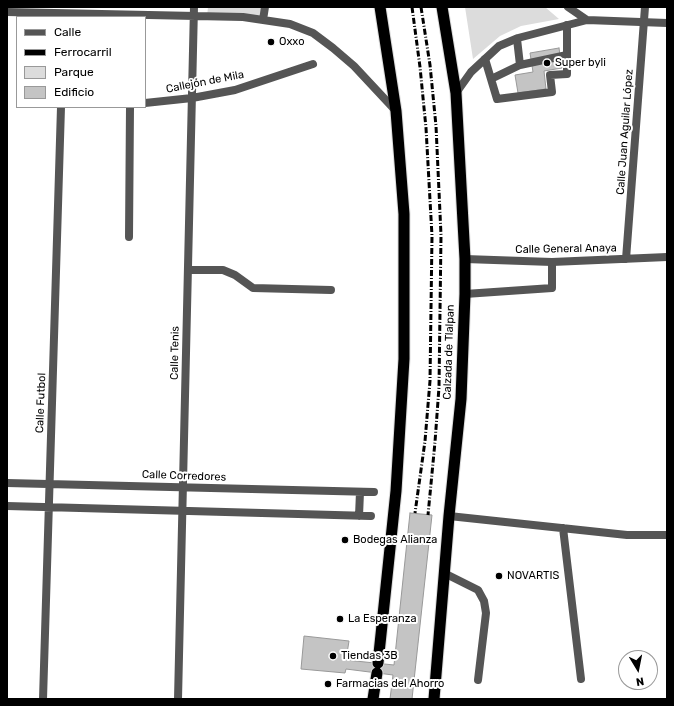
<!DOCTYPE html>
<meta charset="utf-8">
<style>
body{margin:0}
#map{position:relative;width:674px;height:706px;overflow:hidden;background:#fff;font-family:Rubik,sans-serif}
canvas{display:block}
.frame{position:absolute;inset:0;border:8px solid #000;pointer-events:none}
.legend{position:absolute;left:16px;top:16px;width:130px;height:92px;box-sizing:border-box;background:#fff;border:1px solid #999;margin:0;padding:5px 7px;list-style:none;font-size:12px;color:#000}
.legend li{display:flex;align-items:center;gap:8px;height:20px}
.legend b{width:20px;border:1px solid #999}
.north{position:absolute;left:618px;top:650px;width:40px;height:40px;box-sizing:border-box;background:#fff;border:1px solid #999;border-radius:50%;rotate:170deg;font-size:11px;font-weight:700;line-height:16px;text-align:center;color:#000}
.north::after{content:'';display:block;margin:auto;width:14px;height:18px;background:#000;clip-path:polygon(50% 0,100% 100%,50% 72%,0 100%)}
</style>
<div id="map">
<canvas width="674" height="706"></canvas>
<div class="frame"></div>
<ul class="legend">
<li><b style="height:5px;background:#555"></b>Calle</li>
<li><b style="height:5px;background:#000"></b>Ferrocarril</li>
<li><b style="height:11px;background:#dcdcdc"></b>Parque</li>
<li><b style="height:11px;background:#c4c4c4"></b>Edificio</li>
</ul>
<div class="north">N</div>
</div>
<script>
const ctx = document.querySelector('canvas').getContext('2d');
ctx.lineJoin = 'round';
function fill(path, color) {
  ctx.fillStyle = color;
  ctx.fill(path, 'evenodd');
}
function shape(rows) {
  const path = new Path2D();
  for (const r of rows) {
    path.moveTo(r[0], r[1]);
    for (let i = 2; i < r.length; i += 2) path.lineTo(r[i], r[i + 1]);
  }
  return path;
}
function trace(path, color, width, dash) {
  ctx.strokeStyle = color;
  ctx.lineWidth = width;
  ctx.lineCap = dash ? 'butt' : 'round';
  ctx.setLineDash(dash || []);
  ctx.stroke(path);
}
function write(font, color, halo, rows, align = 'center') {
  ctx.font = font + ' Rubik,sans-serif';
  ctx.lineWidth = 4;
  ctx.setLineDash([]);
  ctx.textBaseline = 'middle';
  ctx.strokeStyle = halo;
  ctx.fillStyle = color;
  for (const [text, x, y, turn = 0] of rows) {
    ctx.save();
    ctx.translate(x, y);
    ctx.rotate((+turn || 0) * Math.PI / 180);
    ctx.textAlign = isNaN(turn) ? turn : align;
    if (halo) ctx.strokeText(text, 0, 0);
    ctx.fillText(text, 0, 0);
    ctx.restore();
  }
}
fill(shape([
 [208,7,265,7,263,18,207,17],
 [465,7,545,7,559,19,521,26,500,36,473,59]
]), '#dcdcdc');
const building = shape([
 [559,48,562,68,544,71,546,89,518,93,515,75,533,72,530,53,559,48],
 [410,513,432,515,412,699,390,699,393,675,346,669,345,673,301,669,304,636,349,641,346,660,394,665,410,513]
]);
fill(building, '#c4c4c4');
trace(building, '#999', 1);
const trunk = shape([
 [378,663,396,491,404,359,404,214,396,111,380,7],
 [373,699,377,673],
 [434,699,449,516,461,399,465,294,465,259,456,93,442,7]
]);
trace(trunk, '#dbdbdb', 13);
trace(shape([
 [517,39,520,65],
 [485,59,497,99,552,92,550,75,567,74,567,25],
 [491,79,520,65,567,55],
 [188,270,223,270,235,275,253,288,331,290],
 [465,294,552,288,552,262],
 [449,516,627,535,667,535],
 [563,528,581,679],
 [444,573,478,590,484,601,486,613,478,680]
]), '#555', 8);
trace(shape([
 [7,12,243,17,290,24,313,33,333,48,354,66,396,111],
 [263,20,265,7],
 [145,103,192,98,235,90,313,64],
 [129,237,130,107],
 [465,259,552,262,667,257],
 [626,259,645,7],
 [7,483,374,492],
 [7,506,371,516],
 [359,516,360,492],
 [43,699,61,107],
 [178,699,194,7]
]), '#555', 8);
trace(shape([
 [568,7,587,20],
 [456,93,471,72,499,46,518,38,587,20,667,23]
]), '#555', 8);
trace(trunk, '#000', 11);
trace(shape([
 [412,7,420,67,426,128,432,236,430,381,425,441,415,513],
 [421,7,430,65,436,126,441,235,439,387,435,442,428,515]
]), '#000', 3, [6, 2, 1, 2]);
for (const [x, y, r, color] of [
 [271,42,4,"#000"],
 [547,63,4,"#000"],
 [345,540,4,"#000"],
 [499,576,4,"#000"],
 [340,619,4,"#000"],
 [333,656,4,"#000"],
 [328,684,4,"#000"]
]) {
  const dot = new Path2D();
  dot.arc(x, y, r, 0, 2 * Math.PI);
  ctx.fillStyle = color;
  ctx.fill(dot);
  trace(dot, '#fff', 1.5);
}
write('11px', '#000', '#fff', [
 ["Oxxo",279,42],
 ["Super byli",555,63],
 ["Bodegas Alianza",353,540],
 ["NOVARTIS",507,576],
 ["La Esperanza",348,619],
 ["Tiendas 3B",341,656],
 ["Farmacias del Ahorro",336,684]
], 'left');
write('11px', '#000', '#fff', [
 ["Callejón de Mila",205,82,-11],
 ["Calle Juan Aguilar López",625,132,-86],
 ["Calle General Anaya",566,249,-1],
 ["Calzada de Tlalpan",449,352,-88],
 ["Calle Tenis",175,353,-89],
 ["Calle Futbol",41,403,-88],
 ["Calle Corredores",184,476,2]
]);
</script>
